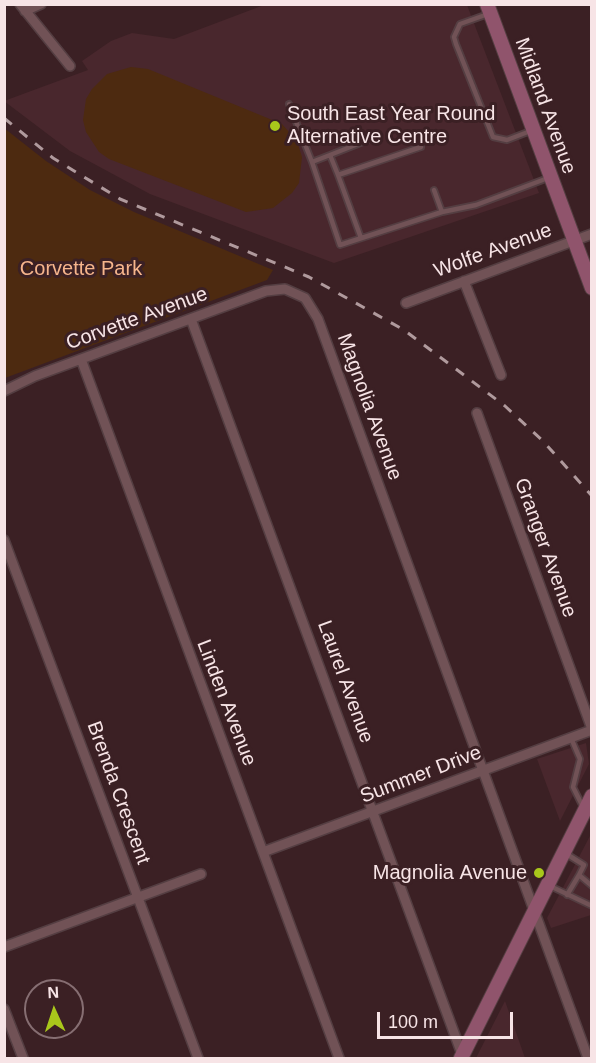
<!DOCTYPE html>
<style>
body{margin:0}
#map{position:relative;width:596px;height:1063px;overflow:hidden;background:#3b2024;font-family:Arial,sans-serif}
canvas{display:block}
.frame{position:absolute;inset:0;border:6px solid #f7e4e6;pointer-events:none}
.north{position:absolute;left:24px;top:979px;width:60px;height:60px;box-sizing:border-box;background:#3b2024;border:2px solid #866e72;border-radius:50%;rotate:357deg;font-size:16px;font-weight:700;line-height:24px;text-align:center;color:#f7e4e6}
.north::after{content:'';display:block;margin:auto;width:21px;height:27px;background:#a9c71b;clip-path:polygon(50% 0,100% 100%,50% 72%,0 100%)}
.scale{position:absolute;left:377px;top:1012px;width:136px;height:27px;box-sizing:border-box;border:3px solid #f7e4e6;border-top:0;padding-left:8px;font-size:18px;line-height:21px;white-space:nowrap;color:#f7e4e6;-webkit-text-stroke:4px #3b2024;paint-order:stroke}
</style>
<div id="map">
<canvas width="596" height="1063"></canvas>
<div class="frame"></div>
<div class="north">N</div>
<div class="scale">100 m</div>
</div>
<script>
const ctx = document.querySelector('canvas').getContext('2d');
ctx.lineJoin = 'round';
function fill(path, color) {
  ctx.fillStyle = color;
  ctx.fill(path, 'evenodd');
}
function shape(rows) {
  const path = new Path2D();
  for (const r of rows) {
    path.moveTo(r[0], r[1]);
    for (let i = 2; i < r.length; i += 2) path.lineTo(r[i], r[i + 1]);
  }
  return path;
}
function trace(path, color, width, dash) {
  ctx.strokeStyle = color;
  ctx.lineWidth = width;
  ctx.lineCap = dash ? 'butt' : 'round';
  ctx.setLineDash(dash || []);
  ctx.stroke(path);
}
function write(font, color, halo, rows, align = 'center') {
  ctx.font = font + ' Arial,sans-serif';
  ctx.lineWidth = 6;
  ctx.setLineDash([]);
  ctx.textBaseline = 'middle';
  ctx.strokeStyle = halo;
  ctx.fillStyle = color;
  for (const [text, x, y, turn = 0] of rows) {
    ctx.save();
    ctx.translate(x, y);
    ctx.rotate((+turn || 0) * Math.PI / 180);
    ctx.textAlign = isNaN(turn) ? turn : align;
    if (halo) ctx.strokeText(text, 0, 0);
    ctx.fillText(text, 0, 0);
    ctx.restore();
  }
}
fill(shape([
 [264,5,467,5,539,193,334,263,150,194,70,151,4,101,88,70,82,61,111,41,132,33,174,39],
 [586,743,589,764,560,821,537,759],
 [591,834,591,915,551,928,547,918],
 [505,1001,525,1058,476,1058]
]), '#49272d');
fill(shape([
 [131,67,148,69,282,124,297,141,302,157,299,183,292,193,273,208,246,212,109,159,99,152,86,132,83,120,86,99,92,89,107,74],
 [4,128,46,161,90,190,134,212,273,270,267,280,5,378]
]), '#4d2a10');
const service = shape([
 [488,14,460,24,454,37,456,44,493,137,507,140,533,130],
 [289,104,312,162],
 [421,147,338,175,330,155,312,162,340,245,442,212,476,205,548,178],
 [330,155,368,140],
 [338,175,361,238],
 [434,190,442,212],
 [571,738,580,759,573,787,583,807],
 [565,853,584,865,579,875,592,886],
 [550,886,592,906],
 [567,895,579,875]
]);
const minor = shape([
 [20,4,70,66],
 [25,11,41,4],
 [464,281,501,375],
 [406,303,592,234],
 [191,319,463,1057],
 [81,359,339,1058],
 [4,391,35,376,266,291,285,289,305,298,318,319,588,1058],
 [477,413,592,729],
 [4,540,198,1058],
 [263,852,592,730],
 [4,947,201,874],
 [4,1009,23,1058]
]);
const secondary = shape([
 [487,4,592,288],
 [461,1058,592,796]
]);
trace(service, '#543e42', 8);
trace(minor, '#543e42', 12);
trace(secondary, '#543e42', 16);
trace(service, '#715256', 4.5);
trace(minor, '#715256', 9);
trace(secondary, '#90546c', 14);
trace(shape([
 [4,118,53,158,120,199,309,277,404,330,505,406,543,441,592,496]
]), '#b09a9d', 3, [10, 10]);
for (const [x, y, r, color] of [
 [275,126,6,"#a9c71b"],
 [539,873,6,"#a9c71b"]
]) {
  const dot = new Path2D();
  dot.arc(x, y, r, 0, 2 * Math.PI);
  ctx.fillStyle = color;
  ctx.fill(dot);
  trace(dot, '#3b2024', 2);
}
write('20px', '#f7e4e6', '#3b2024', [
 ["Midland Avenue",545,106,70],
 ["Wolfe Avenue",493,251,-20],
 ["Corvette Avenue",137,319,-20],
 ["Magnolia Avenue",369,407,70],
 ["Granger Avenue",545,548,70],
 ["Laurel Avenue",345,682,70],
 ["Linden Avenue",226,703,69],
 ["Summer Drive",421,775,-21],
 ["Brenda Crescent",118,793,70]
]);
write('20px', '#f7e4e6', '#3b2024', [
 ["South East Year Round",287,114],
 ["Alternative Centre",287,137],
 ["Magnolia Avenue",527,873,"right"]
], 'left');
write('20px', '#f6b58c', '#3b2024', [
 ["Corvette Park",81,269]
]);
</script>
